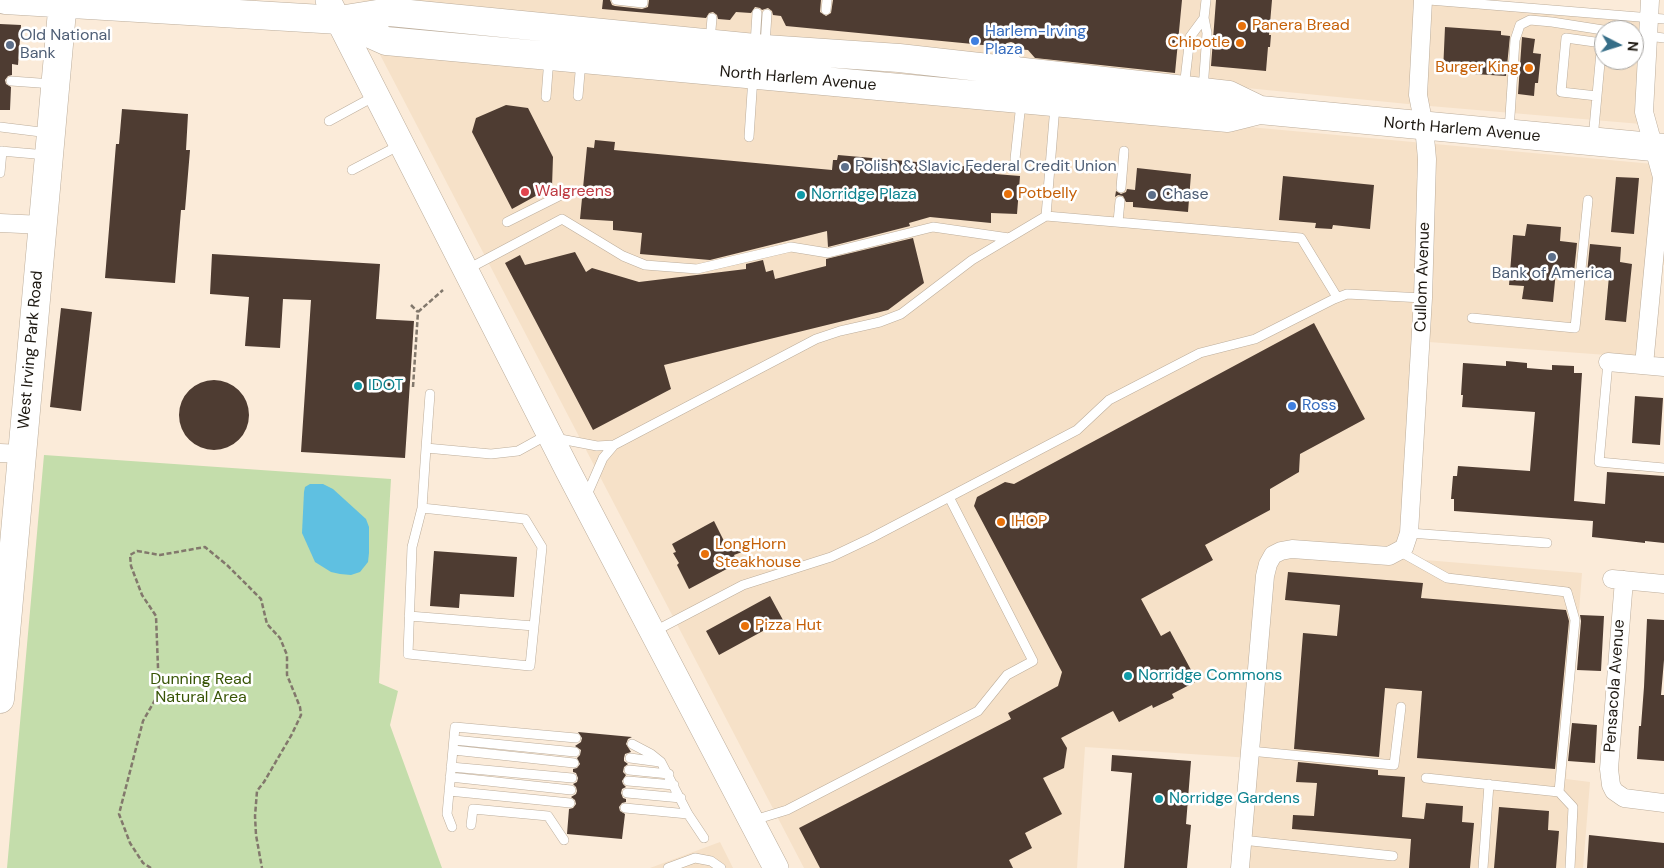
<!DOCTYPE html>
<style>
body{margin:0}
#map{position:relative;width:1664px;height:868px;overflow:hidden;background:#fbebd9;font-family:"DM Sans",sans-serif}
canvas{display:block}
.north{position:absolute;left:1594px;top:20px;width:50px;height:50px;box-sizing:border-box;background:#fff;border:1px solid #a5a3a0;border-radius:50%;rotate:95deg;font-size:14px;font-weight:700;line-height:20px;text-align:center;color:#1d1811}
.north::after{content:'';display:block;margin:auto;width:18px;height:22px;background:#366e88;clip-path:polygon(50% 0,100% 100%,50% 72%,0 100%)}
</style>
<div id="map">
<canvas width="1664" height="868"></canvas>
<div class="north">N</div>
</div>
<script>
const ctx = document.querySelector('canvas').getContext('2d');
ctx.lineJoin = 'round';
function fill(path, color) {
  ctx.fillStyle = color;
  ctx.fill(path, 'evenodd');
}
function shape(rows) {
  const path = new Path2D();
  for (const r of rows) {
    if (r.length === 3) {
      path.moveTo(r[0] + r[2], r[1]);
      path.arc(r[0], r[1], r[2], 0, 2 * Math.PI);
      continue;
    }
    path.moveTo(r[0], r[1]);
    for (let i = 2; i < r.length; i += 2) path.lineTo(r[i], r[i + 1]);
  }
  return path;
}
function trace(path, color, width, dash) {
  ctx.strokeStyle = color;
  ctx.lineWidth = width;
  ctx.lineCap = dash ? 'butt' : 'round';
  ctx.setLineDash(dash || []);
  ctx.stroke(path);
}
function write(font, color, halo, rows, align = 'center') {
  ctx.font = font + ' "DM Sans",sans-serif';
  ctx.lineWidth = 5;
  ctx.setLineDash([]);
  ctx.textBaseline = 'middle';
  ctx.strokeStyle = halo;
  ctx.fillStyle = color;
  for (const [text, x, y, turn = 0] of rows) {
    ctx.save();
    ctx.translate(x, y);
    ctx.rotate((+turn || 0) * Math.PI / 180);
    ctx.textAlign = isNaN(turn) ? turn : align;
    if (halo) ctx.strokeText(text, 0, 0);
    ctx.fillText(text, 0, 0);
    ctx.restore();
  }
}
fill(shape([
 [359,0,1426,0,1646,20,1641,124,1418,105],
 [1604,30,1634,30,1634,60,1604,60],
 [376,47,1664,165,1664,265,1657,264,1648,358,1415,341,1401,558,1582,573,1566,779,1590,782,1583,868,1243,868,1251,758,1085,747,1077,868,804,868],
 [720,842,733,868,650,868]
]), '#f6e1c8');
fill(shape([
 [44,455,391,479,379,683,398,691,390,725,442,868,7,868]
]), '#c4ddab');
fill(shape([
 [310,484,323,484,333,489,366,519,369,527,369,553,368,562,360,572,351,575,340,574,331,572,315,562,302,533,304,492,305,487]
]), '#5fc0e1');
fill(shape([
 [603,0,610,0,612,5,615,6,642,9,648,7,649,0,821,0,820,12,826,16,831,13,833,0,1182,0,1175,73,1035,58,1028,50,1017,49,1014,43,1011,42,1007,43,1004,47,786,26,781,16,773,15,772,11,768,8,762,10,760,8,755,7,751,13,736,12,730,20,718,19,717,15,713,12,709,13,706,18,602,9],
 [1216,0,1272,0,1269,35,1271,35,1270,47,1268,47,1266,71,1211,66],
 [0,24,21,25,18,65,12,64,12,75,8,76,5,80,6,84,11,87,10,110,0,110],
 [1445,27,1501,31,1501,35,1510,36,1506,76,1443,72],
 [1522,37,1535,39,1533,53,1541,54,1538,83,1535,83,1534,96,1518,94],
 [506,105,528,108,553,157,552,187,512,209,472,132,476,118],
 [122,109,188,114,186,150,190,150,185,210,181,210,175,283,105,278,116,144,119,144],
 [595,140,615,142,614,150,832,170,833,160,837,160,838,155,996,169,995,174,1020,176,1017,214,991,213,991,223,930,217,909,223,910,226,828,247,827,231,710,260,640,254,642,233,613,230,613,221,580,219,587,147,594,148],
 [1137,168,1191,174,1188,212,1133,207,1133,202,1126,202,1123,196,1118,195,1115,197,1116,191,1121,194,1126,192,1127,189,1135,190],
 [1283,176,1374,185,1370,229,1333,225,1332,229,1315,228,1316,223,1279,220],
 [1616,177,1639,178,1634,234,1611,232],
 [1527,224,1561,227,1560,241,1577,243,1574,272,1556,271,1553,302,1522,299,1524,286,1509,285,1513,235,1525,236],
 [913,238,924,283,888,310,664,365,671,389,593,430,505,263,520,255,525,265,575,252,586,272,592,268,639,282,746,269,746,264,763,260,766,272,773,270,775,279,826,266,826,259],
 [1590,244,1621,247,1620,262,1632,264,1626,322,1605,320,1609,276,1587,273],
 [212,254,380,264,376,319,414,321,405,458,301,452,311,300,283,299,280,348,245,346,249,297,210,294],
 [61,308,92,312,81,411,50,407],
 [1314,323,1365,419,1300,454,1299,472,1270,489,1270,510,1205,545,1213,560,1141,599,1161,636,1170,631,1197,681,1172,694,1174,698,1153,708,1152,705,1119,722,1113,711,1061,738,1067,748,1064,768,1043,778,1062,814,1025,833,1032,848,1009,860,1013,868,820,868,799,828,1011,719,1008,713,1058,686,1062,672,974,506,977,497,1005,482,1014,484],
 [1506,361,1527,363,1527,368,1552,370,1552,365,1574,366,1574,373,1582,373,1574,501,1605,504,1607,472,1664,476,1664,543,1645,541,1645,543,1592,537,1593,521,1454,511,1454,499,1451,499,1453,476,1457,476,1458,466,1530,471,1535,412,1462,407,1463,395,1461,395,1463,363,1506,366],
 [214,415,35],
 [1635,396,1663,398,1660,445,1632,443],
 [714,521,727,547,736,542,742,552,734,555,738,563,689,589,677,565,679,563,673,553,676,552,672,544],
 [434,551,517,557,514,597,460,594,459,608,430,606],
 [1288,572,1423,583,1421,598,1566,610,1569,621,1555,769,1417,758,1422,691,1385,688,1379,757,1294,749,1303,633,1337,636,1340,605,1285,600],
 [770,596,783,620,719,655,706,631],
 [1580,615,1604,616,1601,671,1577,670,1581,621],
 [1647,619,1664,620,1664,660,1661,695,1664,695,1664,761,1637,759,1639,726,1641,726,1644,687],
 [1572,723,1597,725,1595,763,1568,761],
 [578,732,632,737,628,739,626,744,631,752,625,754,624,758,624,761,628,764,624,767,623,772,626,775,622,781,623,784,626,787,622,789,621,793,623,798,626,799,626,802,622,803,619,807,620,811,625,814,622,839,567,834,569,809,573,808,576,804,575,800,571,797,576,794,577,791,576,787,573,784,577,782,578,778,576,773,573,772,573,769,577,768,580,764,577,758,580,755,581,750,575,746,581,742,582,738],
 [1112,755,1191,761,1186,824,1191,825,1187,868,1124,868,1132,773,1111,771],
 [1298,762,1378,770,1378,775,1405,777,1402,817,1424,819,1426,803,1463,806,1462,822,1474,823,1470,868,1409,868,1411,839,1292,829,1293,815,1314,816,1317,783,1296,782],
 [1499,807,1549,811,1548,830,1559,831,1556,868,1494,868],
 [1589,835,1664,843,1664,868,1587,868]
]), '#4e3c32');
const lane = shape([
 [616,0,643,3,643,0],
 [1429,0,1664,19],
 [826,10,827,0],
 [1648,36,1664,38],
 [710,41,712,18],
 [755,44,757,13],
 [765,45,767,14],
 [1010,48,1020,68],
 [11,81,53,84],
 [1184,88,1190,37,1204,18],
 [1203,90,1207,33,1204,18,1206,0],
 [578,96,581,61],
 [1597,96,1561,92,1566,38,1602,43],
 [546,97,549,58],
 [329,121,375,96],
 [0,127,49,133],
 [1509,131,1515,40,1520,25,1530,20,1552,22,1603,30,1593,139],
 [749,137,753,77],
 [0,151,47,155],
 [1015,159,1021,103],
 [352,170,400,145],
 [0,173,2,151],
 [1121,188,1124,151],
 [1046,216,1055,106],
 [507,222,565,193],
 [1118,222,1120,201],
 [466,270,562,219,623,256,645,265,697,269,791,247,828,253,933,227,1009,238],
 [1472,318,1575,328,1588,200],
 [1608,362,1599,462,1664,468],
 [555,438,597,446,614,445,816,339,840,331,880,322,901,314,972,260,1046,216,1301,238,1337,297],
 [426,448,430,394],
 [586,497,603,458,614,445],
 [422,508,412,547,408,654,530,666,542,547,525,519,422,508,426,448,491,454,518,451,547,435],
 [1409,533,1547,543],
 [1399,551,1447,578,1567,592,1575,620,1559,792,1426,778],
 [409,616,534,626],
 [655,631,743,585,831,557,871,538,1077,430,1109,400,1200,353,1255,339,1334,299,1347,294,1423,298],
 [454,740,575,752],
 [632,744,651,754,661,762,688,814,704,838],
 [453,750,574,763],
 [1250,751,1394,765,1401,707],
 [630,758,660,762],
 [451,767,572,778],
 [629,770,669,774],
 [450,777,571,790],
 [628,781,674,785],
 [449,791,570,803],
 [1559,792,1573,807,1570,868],
 [627,793,681,798],
 [625,808,688,814],
 [754,820,787,810,978,711,1007,675,1033,661,949,497],
 [471,825,473,809,548,816,564,840],
 [452,827,447,814,455,727,576,738],
 [1242,840,1393,856],
 [668,868,695,858,711,861,721,868],
 [1483,868,1489,784]
]);
const street = shape([
 [0,223,43,225],
 [1608,362,1664,367],
 [1644,365,1662,177,1644,112,1650,0],
 [0,453,22,454],
 [1612,579,1664,584],
 [1624,580,1609,769,1611,785,1614,791,1624,798,1664,803],
 [1240,868,1265,576,1268,564,1273,555,1281,551,1292,549,1389,556,1404,548,1409,533,1423,298,1427,159,1424,126,1418,95,1423,0]
]);
const secondary = shape([
 [328,0,567,469,776,868]
]);
const primary = shape([
 [5,0,339,20,390,12,765,49,899,58,1229,95,1260,110,1664,148],
 [339,20,386,41,1228,118,1260,110],
 [0,699,63,0]
]);
trace(lane, '#bcad9b', 10);
trace(street, '#bcad9b', 19);
trace(secondary, '#bcad9b', 26);
trace(primary, '#bcad9b', 29);
trace(shape([
 [411,305,418,312],
 [413,387,418,312,443,290],
 [151,868,143,863,130,843,119,814,143,721,159,693,156,616,142,595,131,566,130,555,137,551,160,555,205,547,227,565,261,599,267,624,280,638,287,655,287,675,300,707,301,715,292,734,264,782,257,791,255,816,256,835,262,868]
]), '#82786c', 2.5, [5, 2.5]);
trace(lane, '#fff', 9);
trace(street, '#fff', 18);
trace(secondary, '#fff', 25);
trace(primary, '#fff', 28);
for (const [x, y, r, color] of [
 [1242,26,5,"#e8710a"],
 [975,41,5,"#3f7fe0"],
 [1240,43,5,"#e8710a"],
 [10,45,5,"#5c6f8a"],
 [1529,68,5,"#e8710a"],
 [845,167,5,"#5c6f8a"],
 [525,192,5,"#e0444e"],
 [1008,194,5,"#e8710a"],
 [801,195,5,"#0f9aa8"],
 [1152,195,5,"#5c6f8a"],
 [1552,257,5,"#5c6f8a"],
 [358,386,5,"#0f9aa8"],
 [1292,406,5,"#3f7fe0"],
 [1001,522,5,"#e8710a"],
 [705,554,5,"#e8710a"],
 [745,626,5,"#e8710a"],
 [1128,676,5,"#0f9aa8"],
 [1159,799,5,"#0f9aa8"]
]) {
  const dot = new Path2D();
  dot.arc(x, y, r, 0, 2 * Math.PI);
  ctx.fillStyle = color;
  ctx.fill(dot);
  trace(dot, '#fff', 2);
}
write('16px', '#c56008', '#fff', [
 ["Panera Bread",1252,26],
 ["Chipotle",1230,43,"right"],
 ["Burger King",1519,68,"right"],
 ["Potbelly",1018,194],
 ["IHOP",1011,522],
 ["LongHorn",715,545],
 ["Steakhouse",715,563],
 ["Pizza Hut",755,626]
], 'left');
write('16px', '#366cbe', '#fff', [
 ["Harlem-Irving",985,32],
 ["Plaza",985,50],
 ["Ross",1302,406]
], 'left');
write('16px', '#4e5e75', '#fff', [
 ["Old National",20,36],
 ["Bank",20,54],
 ["Polish & Slavic Federal Credit Union",855,167],
 ["Chase",1162,195],
 ["Bank of America",1552,274,"center"]
], 'left');
write('16px', '#1d1811', '#fff', [
 ["North Harlem Avenue",798,79,5],
 ["North Harlem Avenue",1462,130,5],
 ["Cullom Avenue",1423,277,-88],
 ["West Irving Park Road",31,350,-85],
 ["Pensacola Avenue",1615,686,-86]
]);
write('16px', '#be3a42', '#fff', [
 ["Walgreens",535,192]
], 'left');
write('16px', '#0d838f', '#fff', [
 ["Norridge Plaza",811,195],
 ["IDOT",368,386],
 ["Norridge Commons",1138,676],
 ["Norridge Gardens",1169,799]
], 'left');
write('16px', '#385506', '#fff', [
 ["Dunning Read",201,680],
 ["Natural Area",201,698]
]);
</script>
